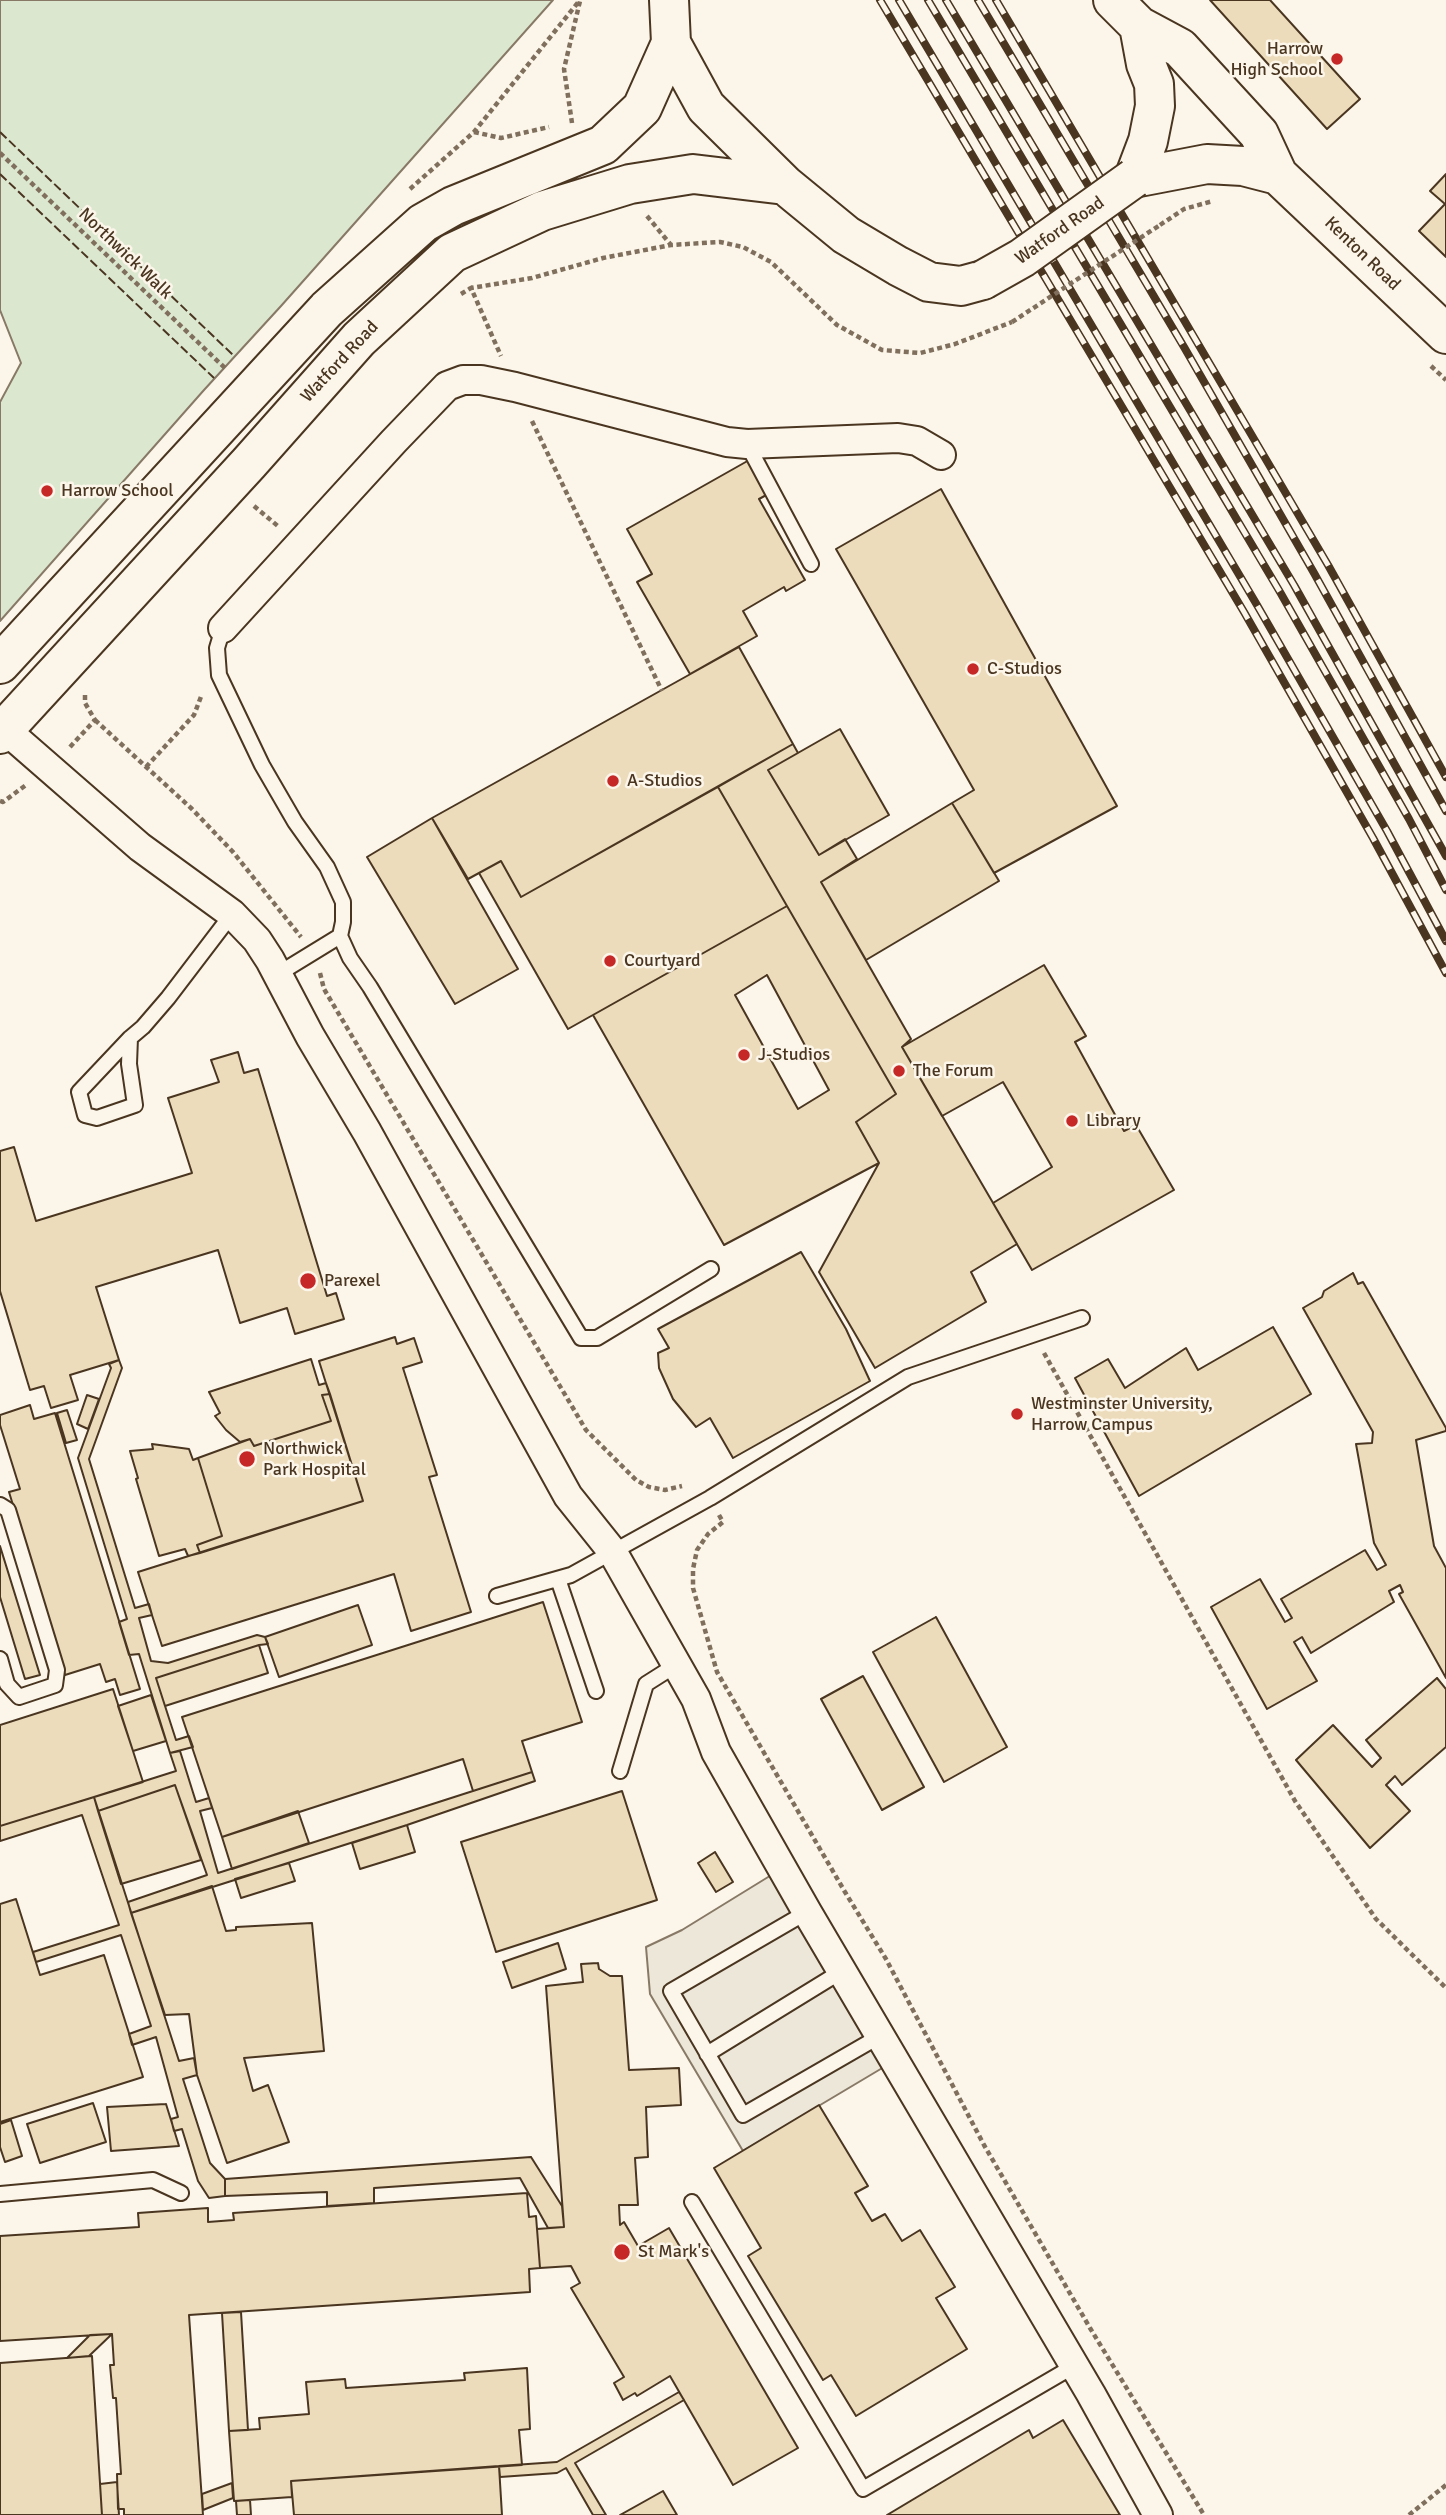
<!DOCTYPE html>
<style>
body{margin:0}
canvas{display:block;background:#fbf6e9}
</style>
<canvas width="1446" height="2515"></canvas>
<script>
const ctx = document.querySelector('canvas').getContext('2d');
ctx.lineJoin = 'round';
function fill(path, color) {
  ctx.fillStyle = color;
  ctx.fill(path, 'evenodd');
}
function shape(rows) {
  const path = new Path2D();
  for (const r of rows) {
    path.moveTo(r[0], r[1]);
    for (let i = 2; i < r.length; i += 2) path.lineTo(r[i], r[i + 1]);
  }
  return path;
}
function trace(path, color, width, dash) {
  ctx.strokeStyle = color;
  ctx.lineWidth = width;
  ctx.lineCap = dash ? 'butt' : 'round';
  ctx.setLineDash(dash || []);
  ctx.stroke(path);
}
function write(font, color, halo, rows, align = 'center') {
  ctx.font = font + ' Signika,sans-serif';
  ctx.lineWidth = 5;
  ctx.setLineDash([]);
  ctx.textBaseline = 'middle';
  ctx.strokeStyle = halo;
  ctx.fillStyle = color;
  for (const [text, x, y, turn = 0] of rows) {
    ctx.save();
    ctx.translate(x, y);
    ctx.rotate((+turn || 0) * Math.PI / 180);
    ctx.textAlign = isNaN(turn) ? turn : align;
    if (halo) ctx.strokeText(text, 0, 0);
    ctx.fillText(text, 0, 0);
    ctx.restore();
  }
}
const green = shape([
 [0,0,553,0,281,306,204,390,0,621,0,402,21,363,0,310,0,0]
]);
fill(green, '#dce7d0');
trace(green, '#887966', 2);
const parking = shape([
 [773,1874,884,2067,743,2151,650,1994,646,1947,682,1930,773,1874]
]);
fill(parking, '#ede7d9');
trace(parking, '#887966', 2);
const building = shape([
 [1210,0,1270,0,1360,99,1327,129,1210,0],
 [1446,174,1446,257,1419,231,1445,204,1430,191,1446,174],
 [751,459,770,493,759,499,805,580,786,591,784,587,743,611,757,636,690,674,637,582,652,574,627,529,751,459],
 [941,489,1117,806,994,873,952,803,974,790,836,549,941,489],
 [739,647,793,744,521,897,501,861,468,879,432,818,739,647],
 [840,729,889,815,819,855,768,770,840,729],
 [793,744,798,753,768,770,819,855,845,839,857,859,821,882,911,1039,902,1047,1017,1244,971,1272,986,1302,875,1368,819,1272,879,1163,856,1122,896,1094,718,787,793,744],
 [718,787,787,906,568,1029,479,873,501,861,521,897,718,787],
 [952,803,999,881,866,960,821,882,952,803],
 [432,818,518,969,455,1004,367,857,432,818],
 [787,906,896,1094,856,1122,879,1163,724,1245,593,1015,787,906],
 [1044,965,1086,1036,1075,1042,1124,1131,1136,1125,1174,1190,1032,1270,993,1203,1052,1167,1003,1082,942,1116,902,1047,1044,965],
 [767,975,829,1090,798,1109,735,995,767,975],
 [238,1052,244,1073,258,1069,327,1296,336,1293,344,1319,295,1334,287,1308,240,1323,218,1250,96,1287,119,1360,70,1375,78,1400,51,1408,44,1386,30,1390,0,1291,0,1151,14,1147,36,1221,192,1173,168,1098,219,1082,211,1060,238,1052],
 [801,1252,846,1329,870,1381,733,1458,710,1418,696,1427,673,1399,659,1368,658,1353,669,1348,658,1329,801,1252],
 [1353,1273,1358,1284,1363,1282,1446,1428,1446,1431,1416,1440,1434,1546,1446,1568,1446,1678,1399,1594,1403,1592,1400,1585,1389,1591,1394,1602,1311,1653,1302,1637,1294,1642,1317,1681,1267,1709,1211,1607,1260,1579,1285,1622,1292,1618,1281,1599,1365,1550,1377,1570,1386,1565,1374,1543,1356,1444,1372,1443,1373,1432,1303,1308,1322,1297,1324,1291,1353,1273],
 [1273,1327,1311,1394,1139,1496,1075,1378,1108,1359,1125,1388,1186,1348,1198,1370,1273,1327],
 [395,1337,397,1344,414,1338,422,1362,403,1368,437,1475,429,1477,471,1612,411,1631,394,1574,162,1646,138,1572,363,1501,319,1361,395,1337],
 [311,1359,319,1385,326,1383,330,1394,322,1395,331,1421,254,1446,250,1439,240,1442,226,1430,215,1416,220,1413,209,1392,311,1359],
 [119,1360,122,1368,89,1459,135,1608,149,1604,152,1615,139,1618,151,1661,168,1663,257,1635,265,1637,268,1644,259,1645,156,1678,176,1740,189,1736,193,1747,170,1753,139,1654,129,1655,119,1622,127,1619,78,1458,111,1368,109,1364,119,1360],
 [330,1394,363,1501,200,1553,197,1545,222,1536,198,1458,250,1439,254,1446,331,1421,322,1395,330,1394],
 [87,1395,99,1399,88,1429,77,1424,87,1395],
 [30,1405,34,1419,55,1413,140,1689,120,1695,115,1679,106,1682,100,1664,65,1675,9,1492,20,1489,0,1425,0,1415,30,1405],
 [67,1410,77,1440,66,1443,57,1413,67,1410],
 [152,1444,189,1449,193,1460,198,1458,222,1536,197,1545,200,1553,188,1556,185,1549,159,1556,136,1479,138,1478,130,1451,153,1449,152,1444],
 [0,1546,40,1675,25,1679,0,1597,0,1546],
 [543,1602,582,1722,522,1741,532,1772,473,1791,463,1759,222,1837,182,1717,543,1602],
 [358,1605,372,1645,279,1677,265,1637,358,1605],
 [936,1617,1007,1747,944,1782,873,1652,936,1617],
 [259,1645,268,1673,165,1706,156,1678,259,1645],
 [863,1676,924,1787,882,1810,821,1699,863,1676],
 [1437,1678,1446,1689,1446,1747,1402,1785,1395,1776,1386,1785,1410,1811,1370,1848,1296,1760,1333,1725,1372,1767,1381,1758,1366,1740,1437,1678],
 [113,1689,143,1782,0,1826,0,1725,113,1689],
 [151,1695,166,1741,133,1751,118,1706,151,1695],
 [180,1751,196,1802,209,1798,212,1808,200,1811,218,1873,532,1772,535,1781,407,1825,131,1913,128,1902,207,1875,175,1785,98,1811,94,1797,176,1771,170,1753,180,1751],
 [175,1785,201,1860,121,1884,98,1811,175,1785],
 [622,1791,657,1900,496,1952,461,1842,622,1791],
 [94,1797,179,2061,194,2058,197,2075,183,2079,210,2163,225,2179,225,2196,209,2198,198,2181,182,2129,174,2131,171,2119,178,2117,156,2037,132,2045,129,2034,151,2026,121,1935,36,1962,33,1952,119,1925,82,1815,0,1841,0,1826,94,1797],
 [298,1811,309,1843,232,1869,222,1837,298,1811],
 [407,1825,415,1852,360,1869,352,1843,407,1825],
 [715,1852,733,1882,716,1892,698,1863,715,1852],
 [289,1863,295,1881,241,1898,235,1879,289,1863],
 [212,1886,226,1931,236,1930,236,1927,312,1923,324,2051,244,2058,253,2091,268,2085,289,2142,227,2163,197,2075,189,2014,165,2015,131,1913,212,1886],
 [16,1899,40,1975,104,1955,143,2077,0,2122,0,1904,16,1899],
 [558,1943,566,1969,512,1988,503,1962,558,1943],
 [598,1963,599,1969,610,1976,622,1976,629,2070,679,2068,681,2105,646,2107,648,2157,635,2158,638,2205,619,2205,620,2225,624,2222,638,2246,669,2228,798,2448,733,2485,670,2376,637,2396,635,2393,623,2400,614,2383,624,2377,571,2288,580,2283,571,2266,540,2268,537,2229,564,2227,546,1986,583,1982,581,1964,598,1963],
 [93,2103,106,2142,40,2163,27,2124,93,2103],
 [166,2104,179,2146,111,2151,107,2107,166,2104],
 [819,2105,868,2186,855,2193,872,2221,885,2214,902,2241,920,2230,955,2287,936,2298,967,2349,856,2416,831,2375,823,2380,748,2256,761,2248,714,2168,819,2105],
 [11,2120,22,2156,5,2162,0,2147,0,2124,11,2120],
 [531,2157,562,2206,564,2227,548,2228,520,2178,374,2188,374,2203,327,2206,327,2192,225,2196,225,2179,531,2157],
 [527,2193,529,2217,536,2216,540,2268,529,2269,530,2292,189,2315,203,2515,124,2515,124,2509,118,2509,117,2474,121,2474,116,2398,113,2398,110,2365,114,2365,112,2334,0,2341,0,2236,139,2227,138,2213,208,2208,208,2222,234,2220,233,2213,527,2193],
 [241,2312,248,2430,229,2431,222,2313,241,2312],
 [112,2334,89,2356,67,2358,90,2335,112,2334],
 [92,2356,102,2515,0,2515,0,2363,92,2356],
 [527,2368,530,2429,519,2430,522,2465,291,2481,292,2497,234,2501,229,2431,260,2429,259,2418,309,2414,306,2382,345,2379,346,2388,465,2380,464,2373,527,2368],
 [679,2392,684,2400,575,2463,606,2515,593,2515,566,2468,557,2473,500,2477,499,2466,557,2462,679,2392],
 [1063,2420,1120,2515,887,2515,1029,2430,1033,2438,1063,2420],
 [499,2466,502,2515,294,2515,291,2481,499,2466],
 [117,2482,119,2515,102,2515,100,2484,117,2482],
 [232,2483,233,2498,203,2510,202,2494,232,2483],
 [663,2491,677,2515,620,2515,663,2491],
 [250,2500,251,2515,237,2515,236,2501,250,2500]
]);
fill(building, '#ecdcbc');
trace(building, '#4a3520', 2);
const service = shape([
 [747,444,811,564],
 [223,628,217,648,219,675,262,765,295,822,327,867,343,902,343,922,340,936,278,974],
 [340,936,350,958,370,987,581,1338,597,1338,711,1269],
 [130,1038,129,1064,135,1105,97,1118,85,1115,79,1092,130,1038,143,1027,168,998,232,914],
 [0,1505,8,1510,57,1670,55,1685,19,1697,7,1684,0,1659],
 [558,1579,596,1691],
 [497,1596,571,1575,710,1498,908,1377,1082,1318],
 [620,1771,646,1684,676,1665],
 [807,1912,671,1991,743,2115,880,2036],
 [707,2054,842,1971],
 [0,2194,153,2180,181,2193],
 [692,2202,863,2489,1074,2366]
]);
const minor = shape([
 [223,628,394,441,447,386,463,380,481,380,515,387,727,442,747,444,898,438,917,441,941,455],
 [0,725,140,847,232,914,257,940,270,960,310,1036,367,1132,568,1496,612,1551,696,1699,716,1752,807,1912,1091,2394,1158,2515]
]);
const primary = shape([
 [669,0,671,43,706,107,785,185,846,235,898,266,929,282,961,286,983,280],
 [1113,0,1139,26,1146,64,1154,84,1155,106,1148,141,1134,178,1207,164,1243,166,1278,175],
 [1139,26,1180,48,1259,134,1278,175,1446,334],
 [0,664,327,309,423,223,453,206,603,145,642,108,671,43],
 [0,734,249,463,359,339,452,253,542,211,630,184,693,174,785,185]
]);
trace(service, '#4a3520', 18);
trace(minor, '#4a3520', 32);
trace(primary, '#4a3520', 42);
trace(shape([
 [572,123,564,69,580,1],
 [474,132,501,138,549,127],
 [0,153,227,370],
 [410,189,474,132,580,0],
 [647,216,671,245],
 [1160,225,1184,209,1213,201],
 [470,286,471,288,532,278,603,258,671,245,720,242,743,247,771,262,837,325,882,350,920,353,955,344,1012,322],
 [461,294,471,288,501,356],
 [1431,366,1446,380],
 [532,421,662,691],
 [254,506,279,527],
 [95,720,192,809,233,852,301,937],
 [70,747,95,720,85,703,85,694],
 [146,767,194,715,202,694],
 [0,801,3,802,26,785],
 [320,973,324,989,586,1430,636,1480,649,1487,665,1490,682,1486],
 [1044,1353,1295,1801,1376,1919,1446,1988],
 [719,1515,723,1522,708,1534,697,1550,693,1569,693,1588,717,1672,845,1892,886,1959,984,2145,1090,2328,1204,2515],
 [1409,2515,1446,2485]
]), '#7f6f5c', 4.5, [5, 3.5]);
trace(service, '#fbf6e9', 14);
trace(minor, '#fbf6e9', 28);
trace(primary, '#fbf6e9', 38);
const rail = shape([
 [880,0,1244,612,1373,838,1446,973],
 [899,0,1257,605,1387,831,1446,941],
 [928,0,1280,592,1409,819,1446,890],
 [946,0,1294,585,1446,856],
 [978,0,1184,347,1314,573,1446,811],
 [996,0,1328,565,1446,777]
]);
trace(rail, '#4a3520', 8);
trace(rail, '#fbf6e9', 5, [16]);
const primaryBridge = shape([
 [983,280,1022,258,1134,178]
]);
trace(primaryBridge, '#4a3520', 42, []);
trace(shape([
 [1012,322,1160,225]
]), '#7f6f5c', 4.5, [5, 3.5]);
trace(primaryBridge, '#fbf6e9', 38);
trace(shape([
 [0,132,234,356],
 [0,174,214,378]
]), '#4a3520', 2, [9, 3.5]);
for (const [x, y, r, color] of [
 [1337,59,7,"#c62828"],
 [47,491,7,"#c62828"],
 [973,669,7,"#c62828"],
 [613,781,7,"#c62828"],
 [610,961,7,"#c62828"],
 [744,1055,7,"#c62828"],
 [899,1071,7,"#c62828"],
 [1072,1121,7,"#c62828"],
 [308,1281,9,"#c62828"],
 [1017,1414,7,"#c62828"],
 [247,1459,9,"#c62828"],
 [622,2252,9,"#c62828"]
]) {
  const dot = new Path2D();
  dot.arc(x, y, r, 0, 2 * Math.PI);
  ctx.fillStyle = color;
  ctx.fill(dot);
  trace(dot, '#fbf6e9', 2.5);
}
write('18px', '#4a3520', '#fbf6e9', [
 ["Harrow",1323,49,"right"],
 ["High School",1323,70,"right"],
 ["Harrow School",61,491],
 ["C-Studios",987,669],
 ["A-Studios",627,781],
 ["Courtyard",624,961],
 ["J-Studios",758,1055],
 ["The Forum",913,1071],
 ["Library",1086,1121],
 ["Parexel",324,1281],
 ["Westminster University,",1031,1404],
 ["Harrow Campus",1031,1425],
 ["Northwick",263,1449],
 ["Park Hospital",263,1470],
 ["St Mark's",638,2252]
], 'left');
write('18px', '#4a3520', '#fbf6e9', [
 ["Watford Road",1060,231,-35],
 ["Northwick Walk",125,254,44],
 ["Kenton Road",1362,254,44],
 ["Watford Road",340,362,-47]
]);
</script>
